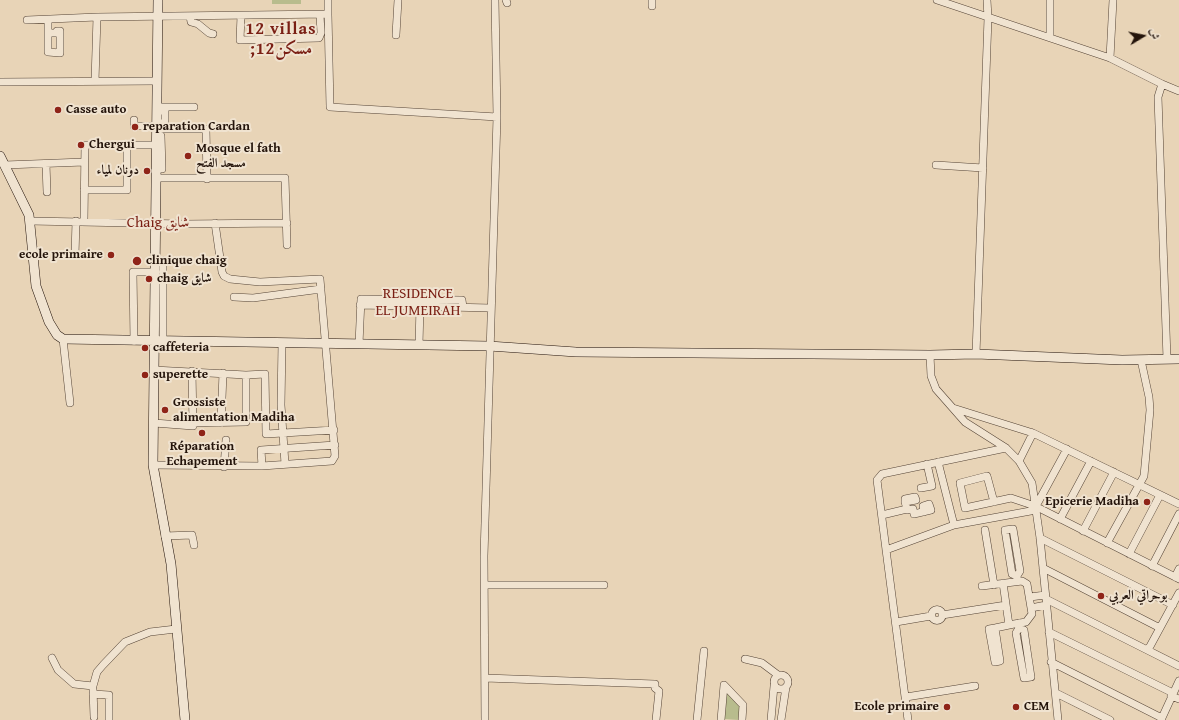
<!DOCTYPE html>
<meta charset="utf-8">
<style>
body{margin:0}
#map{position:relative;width:1179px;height:720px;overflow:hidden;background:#e8d4b7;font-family:"Gentium Book Plus",Amiri,serif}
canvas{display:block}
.north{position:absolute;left:1123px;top:16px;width:40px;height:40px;-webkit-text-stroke:3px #f0e3d0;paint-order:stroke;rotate:80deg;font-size:11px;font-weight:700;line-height:16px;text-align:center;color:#24140b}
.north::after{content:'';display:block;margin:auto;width:14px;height:18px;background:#24140b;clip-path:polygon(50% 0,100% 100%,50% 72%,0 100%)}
</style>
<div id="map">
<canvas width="1179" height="720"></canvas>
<div class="north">ش</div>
</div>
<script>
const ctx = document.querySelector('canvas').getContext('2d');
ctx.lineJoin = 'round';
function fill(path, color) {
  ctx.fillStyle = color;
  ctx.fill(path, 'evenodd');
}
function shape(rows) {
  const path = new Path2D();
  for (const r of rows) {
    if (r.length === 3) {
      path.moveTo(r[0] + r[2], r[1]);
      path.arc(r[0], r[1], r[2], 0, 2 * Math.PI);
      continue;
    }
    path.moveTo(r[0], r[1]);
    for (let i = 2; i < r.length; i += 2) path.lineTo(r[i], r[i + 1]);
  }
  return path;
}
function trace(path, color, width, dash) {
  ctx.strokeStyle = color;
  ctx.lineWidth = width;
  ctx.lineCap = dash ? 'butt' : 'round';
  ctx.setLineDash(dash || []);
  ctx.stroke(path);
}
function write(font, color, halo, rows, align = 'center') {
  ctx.font = font + ' "Gentium Book Plus",Amiri,serif';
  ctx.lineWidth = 4;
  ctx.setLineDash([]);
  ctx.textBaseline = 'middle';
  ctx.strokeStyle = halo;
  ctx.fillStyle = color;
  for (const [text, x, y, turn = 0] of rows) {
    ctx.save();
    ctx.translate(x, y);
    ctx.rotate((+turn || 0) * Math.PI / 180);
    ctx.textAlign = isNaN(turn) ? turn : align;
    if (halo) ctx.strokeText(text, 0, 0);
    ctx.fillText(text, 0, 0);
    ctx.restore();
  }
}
fill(shape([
 [272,0,301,0,301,4,272,4],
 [728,693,740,707,739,720,724,719,726,694]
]), '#b8bc8d');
const street = shape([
 [506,0,507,3],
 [937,0,1110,58,1162,84],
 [652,6,652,0],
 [328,14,330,107,497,117],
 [190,16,191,22,198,24,209,33,213,34],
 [241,16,240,40,319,38,321,33,320,15],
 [27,20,97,17,328,14,328,0],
 [48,33,57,33,57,31,60,31,60,53,48,52,48,20],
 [396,35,398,0],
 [1050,37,1050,0],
 [1110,58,1113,0],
 [95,81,97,17],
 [0,82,157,81],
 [157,107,194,107],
 [157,111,165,111,165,123,157,123],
 [134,120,134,126,157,126],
 [157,129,206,129,207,179],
 [46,164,47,192],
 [5,165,84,162],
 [936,165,983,168],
 [156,169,162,169,161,136,157,136],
 [156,178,285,178,287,245],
 [84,190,127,190,127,145],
 [30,221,184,224,287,223],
 [84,221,85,145,157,145],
 [75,255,76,221],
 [156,260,163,260,163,340],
 [234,297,253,298,321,289],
 [360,305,491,308],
 [63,339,70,403],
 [134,341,133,272,156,272],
 [282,343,281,405,285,464],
 [359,344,361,299,462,300,463,307],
 [419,345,420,306],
 [976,354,988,18,987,0],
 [930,355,931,376,936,389,965,422,1006,448,1019,461,1032,483,1040,538,1058,720],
 [1167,359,1158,97,1162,84,1179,91],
 [154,370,246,375,246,422,193,423],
 [246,375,265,374,266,434,334,430],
 [953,408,1033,433,1179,504],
 [154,423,193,426,192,371],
 [221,423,223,373],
 [1019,461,1033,433],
 [938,462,954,525],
 [153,465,262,466,332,461,335,456,320,279,260,282,230,279,224,276,222,272,215,223],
 [262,466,261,450,335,445],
 [224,467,226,440],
 [921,488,932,486,927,464],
 [905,502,916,500,915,497,905,499,905,502,907,509,907,510,913,509,914,514,931,510,929,504,923,506,924,512],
 [994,502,987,476,960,483,965,508,1011,498,1035,506,1179,579],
 [1036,506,1067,449],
 [882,515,907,509],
 [1060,519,1091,461],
 [985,530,994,585],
 [1083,531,1114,472],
 [165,536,192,535,194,545],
 [1040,538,1173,605],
 [1107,543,1144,476,1150,410,1149,397,1141,360],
 [886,550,954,525,1036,510],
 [1129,554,1160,495],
 [1152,566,1179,514],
 [1043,568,1160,628],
 [1017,576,1012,574,1005,530,1013,529,1020,571,1017,576,1017,581],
 [1175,577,1179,569],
 [1003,583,1009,625],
 [485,585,604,585],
 [982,586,1022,581,1027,584,1032,614,1026,622,1014,624,995,628,989,629,995,662,1000,661,995,628],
 [1030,597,1045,595],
 [1046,599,1179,666],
 [1031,608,1046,605],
 [937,615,5.5],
 [942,615,1006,605],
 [896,622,931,616],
 [1019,623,1019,628,1024,630,1031,677,1024,678,1016,633,1019,628],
 [1049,632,1173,693],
 [1148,650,1179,593],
 [52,658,58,670,74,684,93,686,97,672,103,665,125,642,150,632,176,629],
 [745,659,762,663,778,675],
 [1051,662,1162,718],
 [781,682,7],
 [485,678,655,684,655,688,659,691,656,720],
 [93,689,94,717],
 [1056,693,1110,720],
 [93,694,109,695,109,720],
 [1171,696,1179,699],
 [906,697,975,686],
 [485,720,484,556,497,117,495,0],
 [697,720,704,651],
 [721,720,724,685,743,705,742,720],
 [771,720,774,686],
 [781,720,786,687],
 [908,720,877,480,882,474,1006,448],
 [1161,720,1179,681]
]);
const secondary = shape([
 [158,0,153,465,171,564,185,720],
 [0,156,29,215,36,286,49,322,57,335,63,339,489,346,576,352,930,355,976,354,1122,360,1179,359]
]);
trace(street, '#554436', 8);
trace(secondary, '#24140b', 10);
trace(street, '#f0e3d0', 7);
trace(secondary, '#f0e3d0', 9);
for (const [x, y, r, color] of [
 [58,110,4,"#8f2418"],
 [135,127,4,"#8f2418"],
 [81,145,4,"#8f2418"],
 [188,156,4,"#8f2418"],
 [147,171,4,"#8f2418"],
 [111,255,4,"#8f2418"],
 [137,261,5,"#8f2418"],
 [149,279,4,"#8f2418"],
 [145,348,4,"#8f2418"],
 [145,375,4,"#8f2418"],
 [165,410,4,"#8f2418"],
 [202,433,4,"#8f2418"],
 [1147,502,4,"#8f2418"],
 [1101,596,4,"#8f2418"],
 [947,707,4,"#8f2418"],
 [1016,707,4,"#8f2418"]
]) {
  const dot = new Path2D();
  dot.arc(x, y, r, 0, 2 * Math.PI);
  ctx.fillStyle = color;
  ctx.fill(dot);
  trace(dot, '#f0e3d0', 1.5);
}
write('bold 13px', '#24140b', '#f0e3d0', [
 ["Casse auto",66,110],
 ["reparation Cardan",143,127],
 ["Chergui",89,145],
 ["Mosque el fath",196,149],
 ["مسجد الفتح",196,164],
 ["دونان لمياء",139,171,"right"],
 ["ecole primaire",103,255,"right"],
 ["clinique chaig",146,261],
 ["chaig شايق",157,279],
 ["caffeteria",153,348],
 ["superette",153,375],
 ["Grossiste",173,403],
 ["alimentation Madiha",173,418],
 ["Réparation",202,447,"center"],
 ["Echapement",202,462,"center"],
 ["Epicerie Madiha",1139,502,"right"],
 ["بوحراتي العربي",1109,596],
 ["Ecole primaire",939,707,"right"],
 ["CEM",1024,707]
], 'left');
write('15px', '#7a1f14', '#f0e3d0', [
 ["Chaig شايق",158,223],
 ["RESIDENCE",418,294],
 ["EL JUMEIRAH",418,311]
]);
ctx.letterSpacing = '1px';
write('bold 17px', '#7a1f14', '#f0e3d0', [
 ["12 villas",281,30],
 [";12مسكن",281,50]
]);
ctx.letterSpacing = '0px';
</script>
